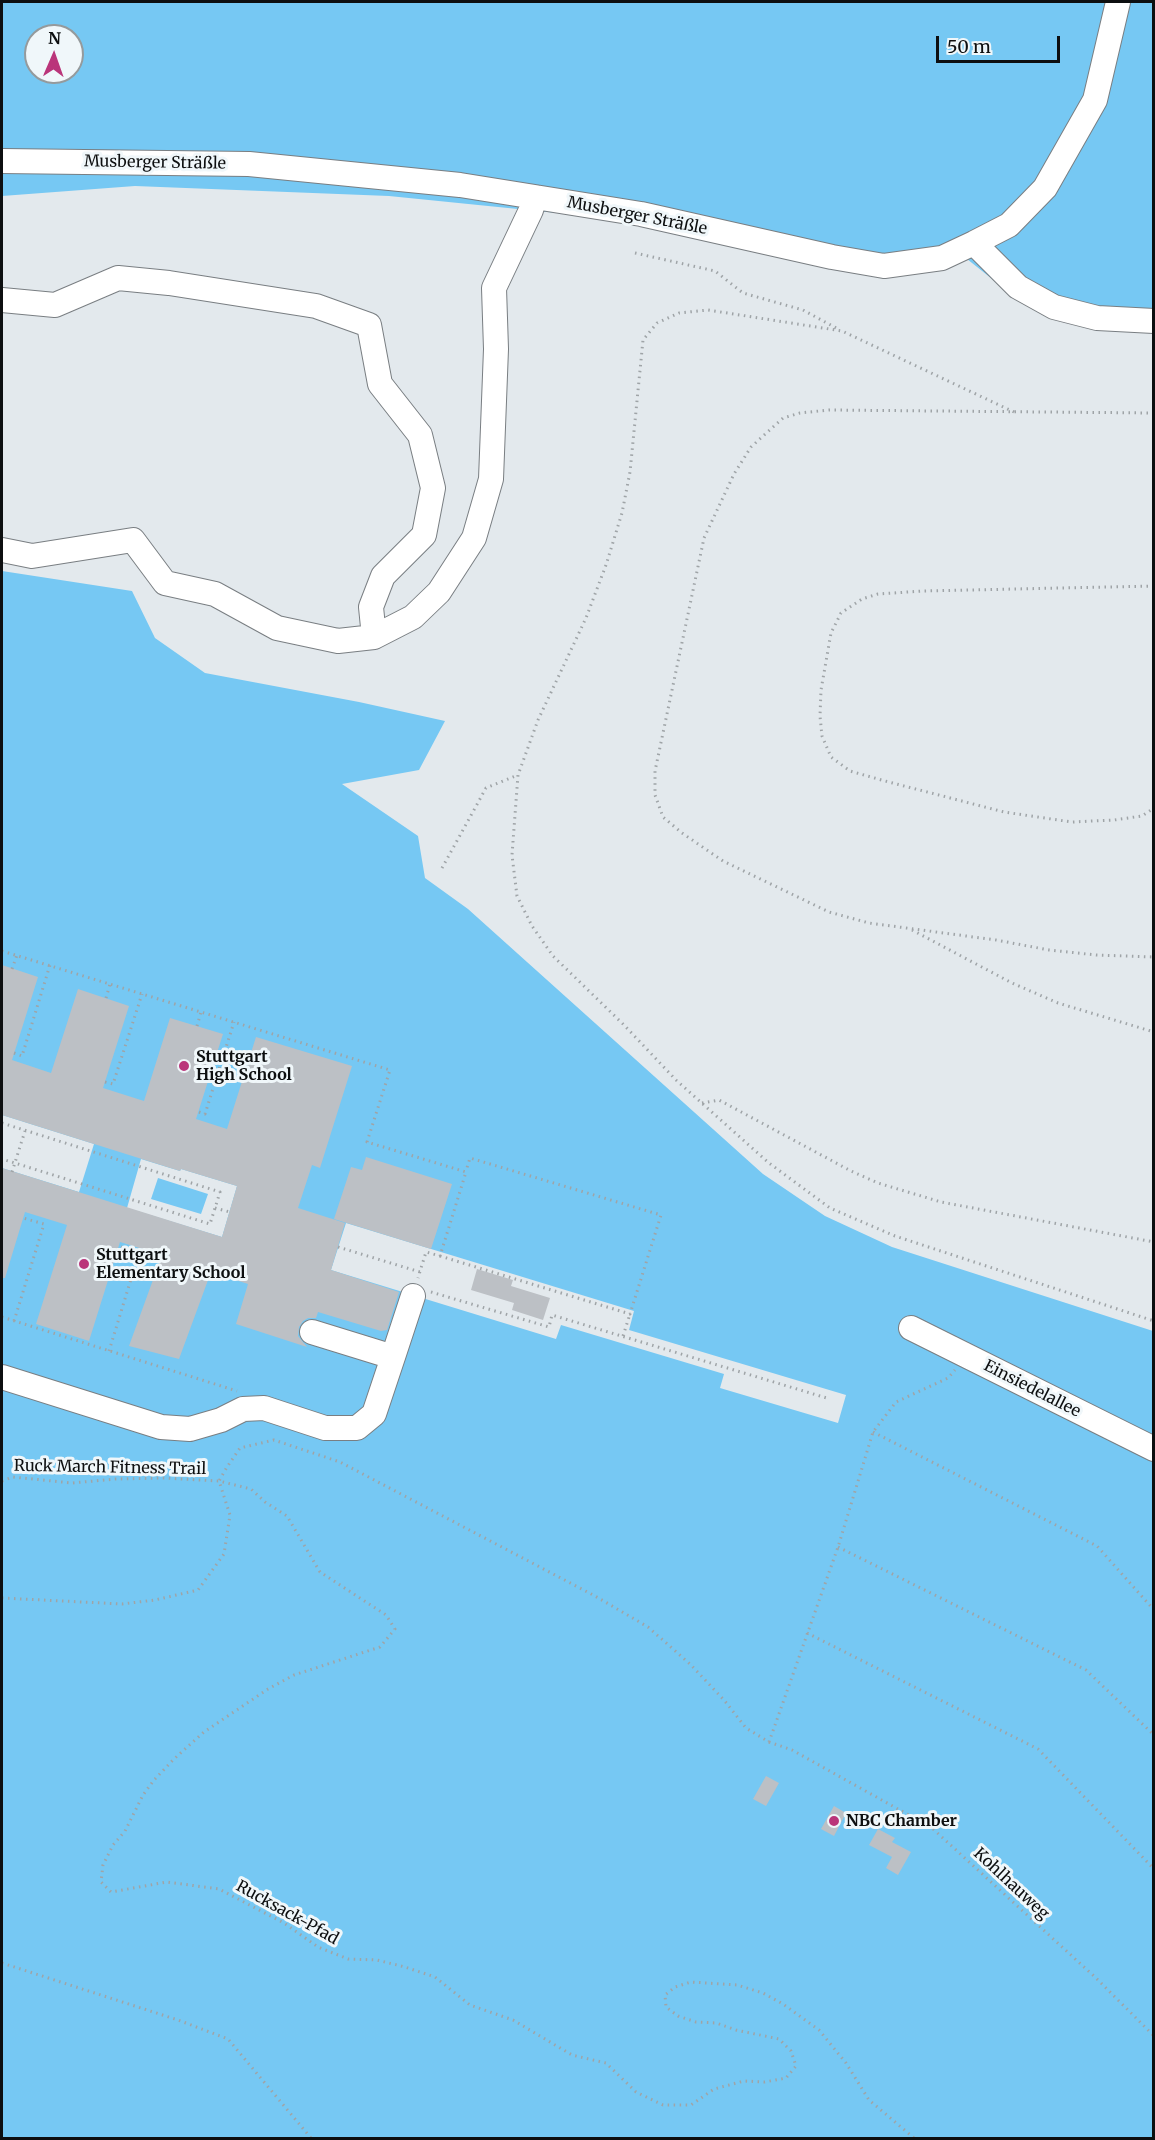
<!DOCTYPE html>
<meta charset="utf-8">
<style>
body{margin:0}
#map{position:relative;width:1155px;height:2140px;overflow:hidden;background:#e3e9ed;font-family:Merriweather,serif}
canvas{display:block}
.frame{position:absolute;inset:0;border:3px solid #0d0f10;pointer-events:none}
.north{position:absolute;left:24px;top:24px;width:60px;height:60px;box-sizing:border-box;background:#f0f7fa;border:2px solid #959a9c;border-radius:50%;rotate:2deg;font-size:16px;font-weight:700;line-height:24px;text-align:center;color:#0d0f10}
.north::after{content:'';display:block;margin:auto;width:21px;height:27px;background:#ba357a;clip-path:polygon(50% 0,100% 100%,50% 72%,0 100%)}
.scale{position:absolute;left:936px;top:36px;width:124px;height:27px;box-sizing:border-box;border:3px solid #0d0f10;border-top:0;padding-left:8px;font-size:18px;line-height:21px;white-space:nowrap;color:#0d0f10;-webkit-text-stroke:4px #f0f7fa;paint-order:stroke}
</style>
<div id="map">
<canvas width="1155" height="2140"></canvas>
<div class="frame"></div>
<div class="north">N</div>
<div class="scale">50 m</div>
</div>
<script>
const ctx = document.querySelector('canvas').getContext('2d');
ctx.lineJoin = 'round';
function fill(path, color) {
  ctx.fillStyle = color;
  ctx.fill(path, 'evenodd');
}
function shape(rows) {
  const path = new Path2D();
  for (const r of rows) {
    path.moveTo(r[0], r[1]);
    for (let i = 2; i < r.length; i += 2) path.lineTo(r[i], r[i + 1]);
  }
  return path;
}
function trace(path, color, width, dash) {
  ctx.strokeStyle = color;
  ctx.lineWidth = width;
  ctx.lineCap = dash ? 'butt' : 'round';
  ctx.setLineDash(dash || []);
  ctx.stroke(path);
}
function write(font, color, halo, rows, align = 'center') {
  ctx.font = font + ' Merriweather,serif';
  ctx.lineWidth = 6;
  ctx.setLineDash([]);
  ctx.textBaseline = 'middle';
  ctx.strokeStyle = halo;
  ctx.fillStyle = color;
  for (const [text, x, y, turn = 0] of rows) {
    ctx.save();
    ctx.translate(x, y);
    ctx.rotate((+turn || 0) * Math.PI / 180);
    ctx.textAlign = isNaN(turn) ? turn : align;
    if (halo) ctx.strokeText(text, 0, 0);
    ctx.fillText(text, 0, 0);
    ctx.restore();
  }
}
fill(shape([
 [2,2,1153,2,1153,333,1011,294,967,259,943,266,617,219,389,196,135,186,2,196],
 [36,36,72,36,72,72,36,72],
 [2,571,132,591,155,638,205,673,359,702,445,721,419,770,342,784,418,836,425,878,468,909,763,1174,825,1216,892,1247,1153,1331,1153,2138,2,2138,2,1168,79,1192,94,1144,2,1115],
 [141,1159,180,1171,181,1169,237,1186,222,1237,127,1208],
 [346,1223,634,1311,629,1330,846,1395,838,1423,720,1388,724,1374,561,1325,556,1339,331,1270],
 [158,1178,208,1194,201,1214,151,1199]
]), '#76c8f3');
fill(shape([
 [2,965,38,977,12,1060,51,1073,78,989,129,1006,103,1088,144,1101,170,1018,223,1034,196,1119,227,1129,256,1037,352,1066,320,1168,312,1165,298,1208,345,1223,331,1270,399,1292,387,1330,381,1331,318,1312,316,1318,308,1318,303,1321,299,1327,298,1336,307,1347,236,1324,248,1284,211,1272,179,1359,129,1346,162,1255,120,1242,89,1341,36,1324,67,1225,25,1212,5,1278,2,1278,2,1168,222,1237,237,1186,181,1169,180,1171,2,1115],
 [366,1157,452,1184,431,1249,334,1219,351,1167,362,1170],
 [477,1269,513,1280,511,1286,550,1298,543,1320,512,1310,514,1303,471,1290],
 [766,1776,779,1783,766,1806,753,1799],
 [834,1806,846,1813,834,1836,821,1829],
 [878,1829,895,1838,892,1842,911,1852,898,1875,886,1868,892,1857,869,1845]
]), '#bcc0c5');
const minor = shape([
 [2,161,249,164,460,185,641,214,832,257,884,266,942,258,974,243,1009,225,1045,188,1095,100,1118,2],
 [974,243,1018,287,1054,307,1097,318,1154,321],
 [2,300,55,305,118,278,169,283,316,306,369,325,380,384,420,435,433,488,424,535,383,576,371,607,374,637],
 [2,550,32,556,133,540,165,583,215,594,277,628,338,641,374,637,413,617,439,592,474,538,491,479,496,349,494,288,531,210,535,197],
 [911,1328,1154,1449],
 [312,1332,393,1357,413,1296],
 [2,1377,161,1427,190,1429,221,1420,243,1409,264,1408,325,1428,357,1428,374,1414,393,1357]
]);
trace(minor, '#797e82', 26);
trace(shape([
 [635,253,715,271,743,293,803,310,838,329],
 [1014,412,842,331,708,310,679,313,657,323,643,340,630,472,622,513,606,565,586,618,538,720,518,775,512,855,517,896,532,926,553,956,624,1025,676,1080,769,1163,830,1208,895,1236,1154,1321],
 [1154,413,829,410,800,413,783,418,751,447,734,474,704,538,655,771,655,795,663,817,682,833,723,861,829,912,869,923,996,940,1049,950,1096,955,1154,957],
 [1154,586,923,591,878,594,862,599,841,613,831,633,821,690,820,716,822,736,831,757,850,771,885,781,1004,812,1072,822,1114,820,1142,816,1154,808],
 [442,868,486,788,518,775],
 [912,930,1012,983,1058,1003,1154,1032],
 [2,951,390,1070,367,1142,466,1172,440,1256,426,1252,418,1278],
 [12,969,17,955],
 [106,998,110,984],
 [197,1026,201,1012],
 [14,1053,22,1056,50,965],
 [105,1082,113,1084,142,994],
 [702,1103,719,1100,851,1171,878,1183,941,1202,1154,1242],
 [199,1112,205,1114,234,1022],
 [2,1123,220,1192,210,1224,2,1159],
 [12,1172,25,1131],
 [215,1208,230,1212],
 [338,1247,420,1272],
 [440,1256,630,1314,661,1215,470,1158,466,1171],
 [431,1292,549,1327,552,1315,830,1399],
 [2,1317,237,1391],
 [14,1321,44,1224,23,1218],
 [623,1336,630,1314],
 [109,1351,139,1253,118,1246],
 [873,1432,1097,1546,1154,1610],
 [2,1481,13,1477,72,1483,116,1479,164,1478,219,1481,251,1489,265,1502,287,1516,320,1572,386,1615,395,1629,380,1647,294,1675,268,1689,204,1732,174,1759,154,1780,143,1795,125,1831,113,1845,103,1865,101,1882,111,1892,167,1882,219,1889,284,1923,318,1947,348,1959,377,1960,405,1967,435,1977,470,2005,513,2020,572,2055,606,2063,636,2092,663,2105,691,2105,714,2089,744,2081,765,2082,786,2078,796,2066,791,2051,779,2039,736,2030,716,2023,696,2022,678,2016,666,2007,665,1995,675,1987,691,1982,737,1985,763,1993,783,2004,819,2030,846,2063,869,2100,914,2138],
 [838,1547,1086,1670,1154,1735],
 [2,1598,122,1604,155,1600,198,1590,224,1554,230,1515,219,1481,227,1467,240,1448,274,1440,340,1462,595,1596,648,1627,690,1664,724,1700,746,1728,769,1742,838,1547,873,1432,896,1402,948,1378,955,1370],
 [807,1633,1038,1749,1154,1869],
 [769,1742,792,1750,932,1828,1096,1978,1154,2036],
 [2,1963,178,2020,228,2039,311,2138]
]), '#9fa4a7', 3, [1.5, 4.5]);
trace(minor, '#fff', 24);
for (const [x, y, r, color] of [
 [184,1066,6,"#ba357a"],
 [84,1264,6,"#ba357a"],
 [834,1821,6,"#ba357a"]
]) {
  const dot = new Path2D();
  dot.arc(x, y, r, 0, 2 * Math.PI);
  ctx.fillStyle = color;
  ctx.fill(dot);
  trace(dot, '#f0f7fa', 2);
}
write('16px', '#0d0f10', '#f0f7fa', [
 ["Musberger Sträßle",155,163,1],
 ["Musberger Sträßle",637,216,11],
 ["Einsiedelallee",1032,1389,27],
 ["Ruck March Fitness Trail",110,1468,1],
 ["Kohlhauweg",1011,1884,43],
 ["Rucksack-Pfad",287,1913,29]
]);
write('bold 16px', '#0d0f10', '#f0f7fa', [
 ["Stuttgart",196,1057],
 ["High School",196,1075],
 ["Stuttgart",96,1255],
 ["Elementary School",96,1273],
 ["NBC Chamber",846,1821]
], 'left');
</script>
